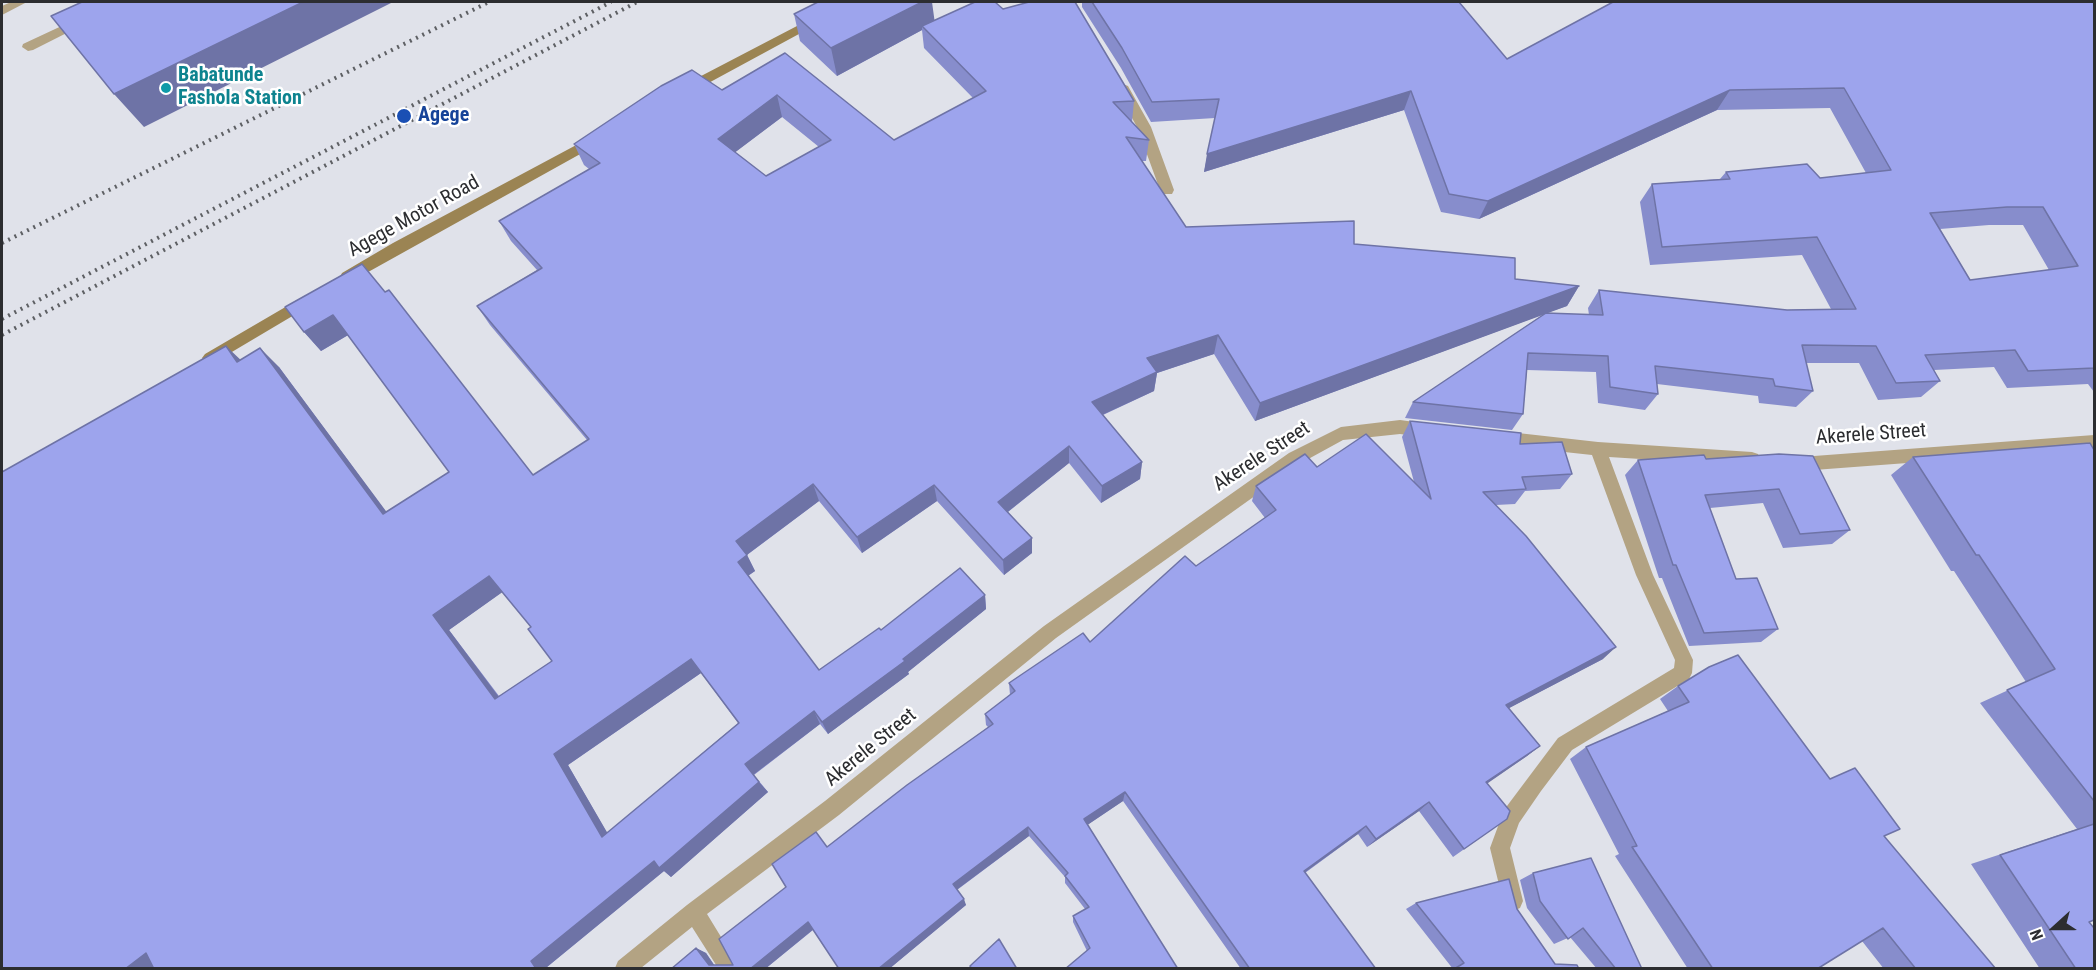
<!DOCTYPE html>
<style>
body{margin:0}
#map{position:relative;width:2096px;height:970px;overflow:hidden;background:#e0e2ea;font-family:"Roboto Condensed",sans-serif}
canvas{display:block}
.frame{position:absolute;inset:0;border:3px solid #2c2d30;pointer-events:none}
.north{position:absolute;left:2024px;top:898px;width:60px;height:60px;-webkit-text-stroke:4px #fff;paint-order:stroke;rotate:249deg;font-size:16px;font-weight:700;line-height:24px;text-align:center;color:#2c2d30}
.north::after{content:'';display:block;margin:auto;width:21px;height:27px;background:#2c2d30;clip-path:polygon(50% 0,100% 100%,50% 72%,0 100%)}
</style>
<div id="map">
<canvas width="2096" height="970"></canvas>
<div class="frame"></div>
<div class="north">N</div>
</div>
<script>
const ctx = document.querySelector('canvas').getContext('2d');
ctx.lineJoin = 'round';
function shape(rows) {
  const path = new Path2D();
  for (const r of rows) {
    path.moveTo(r[0], r[1]);
    for (let i = 2; i < r.length; i += 2) path.lineTo(r[i], r[i + 1]);
  }
  return path;
}
function fill(path, color) {
  ctx.fillStyle = color;
  ctx.fill(path, 'evenodd');
}
function trace(path, color, width, dash) {
  ctx.strokeStyle = color;
  ctx.lineWidth = width;
  ctx.lineCap = dash ? 'butt' : 'round';
  ctx.setLineDash(dash || []);
  ctx.stroke(path);
}
function write(font, color, halo, rows, align = 'center') {
  ctx.font = font + ' "Roboto Condensed",sans-serif';
  ctx.lineWidth = 5;
  ctx.setLineDash([]);
  ctx.textBaseline = 'middle';
  ctx.strokeStyle = halo;
  ctx.fillStyle = color;
  for (const [text, x, y, turn = 0] of rows) {
    ctx.save();
    ctx.translate(x, y);
    ctx.rotate((+turn || 0) * Math.PI / 180);
    ctx.textAlign = isNaN(turn) ? turn : align;
    if (halo) ctx.strokeText(text, 0, 0);
    ctx.fillText(text, 0, 0);
    ctx.restore();
  }
}
fill(shape([
 [11,2,27,2,2,15,2,6,11,2],
 [113,2,128,2,33,50,28,51,22,47,23,44,113,2]
]), '#b3a383');
fill(shape([
 [1123,84,1128,86,1151,127,1174,190,1172,194,1162,194,1160,190,1137,127,1116,89,1123,84],
 [1400,420,1429,424,1435,426,1437,431,1435,436,1429,438,1400,434,1343,440,1301,463,1056,638,839,815,707,914,740,968,718,968,692,927,641,968,615,968,618,961,687,905,825,801,1044,626,1289,453,1341,427,1400,420],
 [1500,431,1598,442,1752,452,1758,454,1760,459,1758,464,1752,466,1609,457,1653,575,1693,660,1692,673,1689,679,1572,750,1541,791,1519,823,1510,848,1523,901,1520,908,1513,911,1506,908,1503,901,1490,848,1504,810,1558,738,1674,668,1675,660,1636,575,1592,455,1500,445,1494,443,1492,438,1494,433,1500,431],
 [2094,435,2094,449,1814,470,1796,469,1790,467,1788,462,1790,457,1796,455,1814,456,2094,435]
]), '#b3a383');
fill(shape([
 [843,2,858,2,690,93,685,95,678,90,680,87,843,2],
 [595,135,602,140,600,143,352,281,342,281,340,277,342,273,393,243,595,135],
 [306,295,311,297,313,301,311,305,215,362,210,364,205,362,202,358,205,354,306,295]
]), '#9b8453');
trace(shape([
 [2,243,489,2],
 [2,319,611,2],
 [2,335,637,2]
]), '#5e6064', 4, [2, 5]);
fill(shape([
 [1082,2,1459,2,1507,59,2094,2,2094,392,2088,384,2007,388,1994,367,1934,370,1940,381,1921,397,1878,400,1859,363,1806,363,1813,391,1796,407,1759,403,1758,396,1657,384,1658,394,1645,410,1598,403,1596,372,1527,370,1523,414,1512,430,1405,418,1413,402,1544,314,1255,421,1214,354,1157,373,1154,391,1103,415,1142,462,1140,479,1101,503,1069,463,1008,512,1032,538,1032,553,1004,575,937,501,862,553,819,501,747,555,755,571,748,576,819,670,881,630,985,595,986,609,908,672,909,674,828,734,820,724,754,775,768,792,671,877,664,871,547,967,2,969,240,360,279,367,386,512,449,472,348,335,321,351,304,332,362,264,533,475,587,440,490,325,477,306,537,270,511,241,499,221,589,169,584,165,574,144,722,90,785,53,894,140,973,98,924,48,922,30,837,76,800,41,794,14,934,20,1003,9,1134,101,1132,122,1149,140,1146,161,1142,161,1186,227,1354,244,1515,279,1579,286,1567,306,1546,313,1589,315,1588,308,1599,290,1787,310,1831,309,1802,255,1650,265,1640,202,1652,184,1720,179,1726,172,1820,178,1866,173,1830,108,1717,110,1479,219,1441,212,1404,110,1204,172,1215,118,1151,122,1121,68,1082,7],
 [782,117,819,147,766,176,735,152],
 [1989,225,2023,225,2049,270,1970,280,1940,229],
 [502,592,531,627,552,661,499,696,449,630],
 [701,673,738,723,607,833,568,765],
 [1410,421,1520,444,1572,474,1560,489,1525,491,1515,504,1496,505,1603,659,1509,708,1540,746,1527,756,1487,783,1507,819,1453,857,1419,811,1367,847,1358,834,1305,873,1376,969,1241,969,1123,801,1087,825,1178,969,1087,951,1073,922,1073,916,1085,909,1065,883,1065,877,1029,836,957,890,966,905,889,969,839,969,813,930,765,969,671,969,696,948,706,953,714,965,733,965,786,887,827,847,988,727,986,725,985,714,1010,695,1009,683,1090,642,1196,566,1265,518,1252,501,1256,486,1317,467,1414,482,1402,437],
 [2094,450,2094,920,2089,922,2094,969,2040,969,1971,864,2077,829,1980,703,2026,682,1954,571,1951,571,1891,475,1913,457],
 [1813,456,1850,530,1832,544,1783,548,1763,503,1710,508,1736,579,1778,629,1761,642,1689,646,1662,578,1659,578,1625,475,1638,460,1706,459],
 [1678,686,1830,779,1884,836,1996,969,1884,969,1862,941,1817,969,1688,969,1615,856,1619,854,1570,759,1586,747,1668,711,1660,699],
 [1533,873,1642,969,1597,969,1570,937,1554,944,1527,908,1520,880],
 [1416,903,1517,909,1555,964,1453,969,1406,909]
]), '#878dcc');
fill(shape([
 [303,2,393,2,144,127,114,94],
 [922,2,932,2,935,24,922,26,922,30,837,76,831,48],
 [1730,90,1717,110,1479,219,1488,201],
 [1411,91,1404,110,1204,172,1207,154],
 [777,95,782,117,725,160,718,139],
 [1579,286,1567,306,1255,421,1260,403],
 [333,315,350,334,321,351,304,332],
 [1218,335,1214,354,1157,373,1154,391,1091,420,1092,402,1147,358],
 [226,346,245,364,237,362],
 [260,348,279,367,400,530,383,514],
 [1069,446,1069,463,1000,518,998,502],
 [1142,462,1140,479,1101,503,1102,486],
 [813,484,819,501,744,557,736,541],
 [934,485,937,501,862,553,857,537],
 [1032,538,1032,553,1004,575,1003,560],
 [747,555,755,571,746,577,738,562],
 [489,576,504,591,449,630,510,712,495,699,433,615],
 [985,595,986,609,908,672,909,674,828,734,822,722],
 [1616,647,1603,659,1494,716,1506,705],
 [691,659,701,673,568,765,615,846,602,837,554,754],
 [814,711,820,724,753,775,745,764],
 [1540,746,1527,756,1475,792,1486,782],
 [759,782,768,792,671,877,664,871,547,967,548,969,533,969,531,961,654,861],
 [1125,792,1123,801,1083,828,1084,819],
 [1429,802,1419,811,1367,847,1376,839],
 [1366,826,1358,834,1297,878,1304,871],
 [1028,827,1029,836,955,891,953,884],
 [964,899,966,905,889,969,878,969],
 [808,922,815,928,765,969,750,969],
 [696,948,706,953,717,969,709,965],
 [146,953,161,969,125,969]
]), '#6e73a6');
const building = shape([
 [82,2,303,2,114,94,51,16,82,2],
 [818,2,922,2,831,48,794,14,818,2],
 [975,2,995,2,1003,9,1029,2,1075,2,1134,101,1113,102,1149,140,1126,137,1186,227,1354,221,1354,244,1515,258,1515,279,1579,286,1260,403,1218,335,1147,358,1157,372,1092,402,1142,462,1102,486,1069,446,998,502,1032,538,1003,560,934,485,857,537,813,484,736,541,747,555,738,562,819,670,879,628,881,630,960,568,985,595,903,659,905,661,822,722,814,711,745,764,759,782,659,868,654,861,531,961,535,967,533,969,154,969,146,953,125,969,2,969,2,472,226,346,237,362,260,348,383,514,449,472,333,315,304,332,285,307,362,264,385,292,389,290,533,475,589,439,477,306,542,268,499,221,600,163,574,144,661,86,692,70,722,90,785,53,894,140,986,91,922,26,975,2],
 [777,95,831,140,766,176,718,139,777,95],
 [489,576,531,627,528,629,552,661,495,699,433,615,489,576],
 [691,659,739,723,602,837,554,754,691,659],
 [1092,2,1459,2,1507,59,1613,2,2094,2,2094,368,2028,371,2015,350,1925,355,1940,381,1896,383,1876,346,1802,345,1813,391,1775,386,1773,379,1655,366,1658,394,1610,387,1608,356,1528,353,1523,414,1413,402,1546,313,1603,315,1599,290,1787,310,1856,309,1817,237,1662,247,1652,184,1730,179,1726,172,1807,164,1820,178,1891,170,1844,88,1730,90,1488,201,1449,194,1411,91,1207,154,1219,99,1152,102,1122,48,1092,2],
 [2007,207,2043,207,2078,266,1970,280,1930,213,2007,207],
 [1410,421,1521,433,1520,444,1562,442,1572,474,1522,477,1526,489,1483,492,1526,536,1616,647,1506,705,1540,746,1486,782,1510,811,1507,819,1464,849,1429,802,1376,839,1366,826,1304,871,1376,969,1250,969,1125,792,1084,819,1178,969,1065,969,1090,948,1073,916,1089,907,1065,876,1068,873,1028,827,953,884,964,899,878,969,839,969,808,922,750,969,671,969,696,948,709,965,733,965,719,939,786,887,772,864,816,832,827,847,907,785,993,724,985,714,1015,691,1009,683,1083,633,1090,642,1185,556,1196,566,1276,510,1256,486,1305,454,1317,467,1366,434,1431,499,1410,421],
 [2090,443,2094,450,2094,801,2007,690,2055,669,1979,555,1976,555,1913,457,2090,443],
 [1779,454,1813,456,1850,530,1800,534,1779,489,1705,495,1736,579,1757,578,1778,629,1704,633,1676,565,1673,565,1638,460,1704,455,1706,459,1779,454],
 [1738,655,1830,779,1855,768,1900,829,1884,836,1996,969,1916,969,1883,928,1817,969,1713,969,1632,847,1637,846,1586,747,1689,702,1678,686,1709,667,1738,655],
 [2094,824,2094,920,2089,922,2094,928,2094,969,2076,969,2000,855,2094,824],
 [1591,858,1642,969,1616,969,1583,928,1568,939,1540,901,1533,873,1591,858],
 [1509,879,1517,909,1555,964,1577,965,1579,969,1454,969,1464,963,1416,903,1509,879],
 [999,939,1017,969,972,969,970,966,999,939]
]);
fill(building, '#9da4ed');
trace(building, '#6e73a6', 1.5);
for (const [x, y, r, color] of [
 [166,88,6,"#0f9aa8"],
 [404,116,8,"#1a4fb4"]
]) {
  const dot = new Path2D();
  dot.arc(x, y, r, 0, 2 * Math.PI);
  ctx.fillStyle = color;
  ctx.fill(dot);
  trace(dot, '#fff', 2);
}
write('bold 20px', '#0d838f', '#fff', [
 ["Babatunde",178,76],
 ["Fashola Station",178,99]
], 'left');
write('bold 20px', '#164399', '#fff', [
 ["Agege",418,116]
], 'left');
write('20px', '#2c2d30', '#fff', [
 ["Agege Motor Road",414,217,-29],
 ["Akerele Street",1871,435,-4],
 ["Akerele Street",1262,457,-33],
 ["Akerele Street",871,748,-39]
]);
</script>
